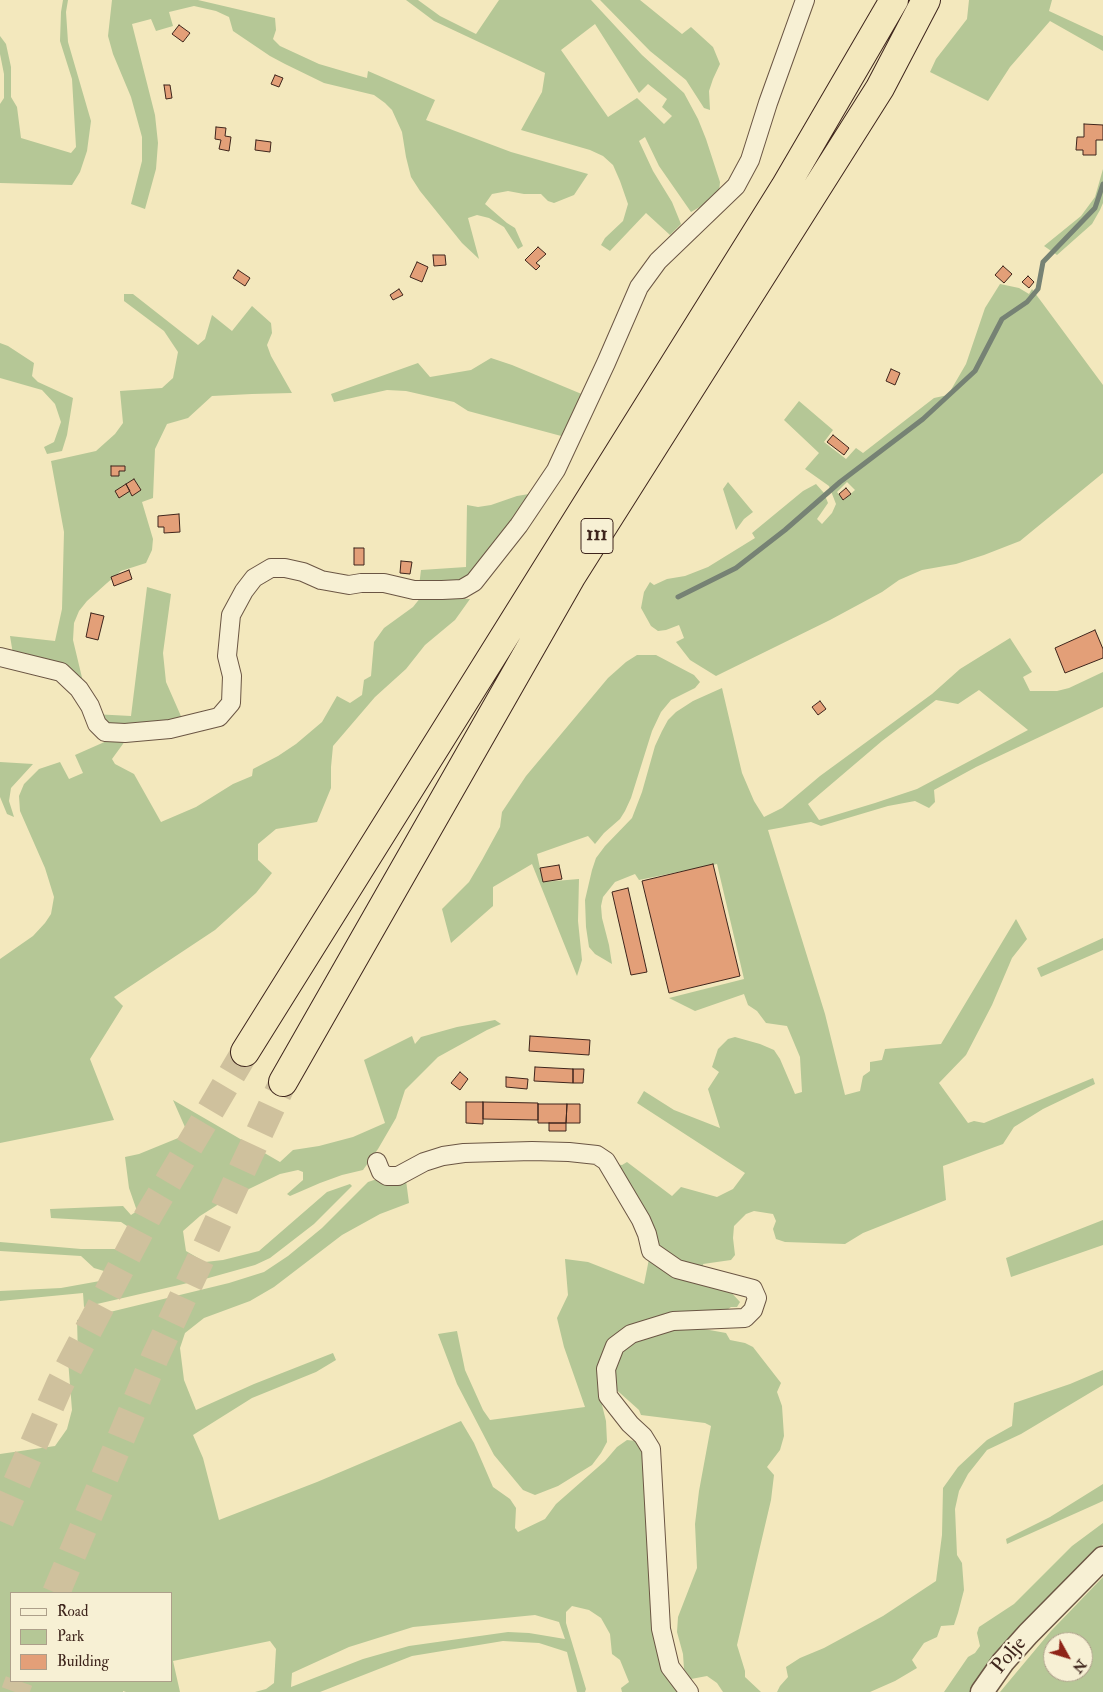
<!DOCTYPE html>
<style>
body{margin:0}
#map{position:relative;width:1103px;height:1692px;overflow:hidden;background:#f3e8bd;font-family:"IM FELL Double Pica",serif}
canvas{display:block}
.legend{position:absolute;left:10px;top:1592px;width:162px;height:90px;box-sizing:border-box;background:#f7f0d4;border:1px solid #ad9f8a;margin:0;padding:6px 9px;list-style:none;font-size:15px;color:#3e251c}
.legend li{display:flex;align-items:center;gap:10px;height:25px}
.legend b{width:25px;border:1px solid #ad9f8a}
.north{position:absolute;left:1043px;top:1632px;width:50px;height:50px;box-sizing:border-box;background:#f7f0d4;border:1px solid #ad9f8a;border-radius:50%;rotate:129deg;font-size:14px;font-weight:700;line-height:20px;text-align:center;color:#3e251c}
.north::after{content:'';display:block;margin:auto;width:18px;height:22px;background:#8f2418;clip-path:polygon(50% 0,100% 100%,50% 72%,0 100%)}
</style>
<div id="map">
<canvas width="1103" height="1692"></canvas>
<ul class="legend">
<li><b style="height:6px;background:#f7f0d4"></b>Road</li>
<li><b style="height:14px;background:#b5c796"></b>Park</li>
<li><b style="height:14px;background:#e39f78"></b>Building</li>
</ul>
<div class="north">N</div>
</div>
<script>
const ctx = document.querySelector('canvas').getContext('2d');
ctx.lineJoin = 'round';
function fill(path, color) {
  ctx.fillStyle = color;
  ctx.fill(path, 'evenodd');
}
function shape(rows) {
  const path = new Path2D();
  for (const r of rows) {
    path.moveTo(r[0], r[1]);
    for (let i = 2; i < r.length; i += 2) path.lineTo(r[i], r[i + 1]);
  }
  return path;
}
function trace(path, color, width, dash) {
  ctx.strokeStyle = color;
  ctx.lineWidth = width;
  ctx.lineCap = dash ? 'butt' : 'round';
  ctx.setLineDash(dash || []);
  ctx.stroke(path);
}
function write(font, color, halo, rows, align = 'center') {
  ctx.font = font + ' "IM FELL Double Pica",serif';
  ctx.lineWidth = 4.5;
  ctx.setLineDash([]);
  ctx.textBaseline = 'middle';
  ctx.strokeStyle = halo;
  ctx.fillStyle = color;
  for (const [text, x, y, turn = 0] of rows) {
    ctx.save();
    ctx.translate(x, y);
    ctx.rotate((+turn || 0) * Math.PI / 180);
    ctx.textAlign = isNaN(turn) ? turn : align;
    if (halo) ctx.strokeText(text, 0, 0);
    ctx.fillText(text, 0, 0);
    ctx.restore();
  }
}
fill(shape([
 [63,0,68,0,66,12,68,42,91,121,87,151,80,172,72,185,0,183,0,104,4,98,4,74,0,54,0,36,6,44,11,67,11,97,17,107,21,138,71,153,76,147,72,79,60,41,61,12],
 [112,0,198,0,275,18,276,30,273,39,280,46,319,64,353,74,367,78,368,71,435,100,426,120,511,152,588,174,574,195,554,203,548,201,541,194,524,194,508,191,492,194,485,204,507,223,515,228,523,246,518,249,504,227,489,218,477,215,468,218,479,259,462,243,420,191,411,177,406,157,402,132,392,110,385,103,374,95,324,83,285,64,270,56,233,31,229,17,216,11,194,6,169,12,173,26,156,31,151,19,132,24,155,115,158,143,156,169,145,209,131,204,142,161,142,137,131,97,113,54,108,36],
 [406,0,418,0,440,16,476,34,499,0,591,0,642,55,684,93,698,119,706,139,720,182,719,192,710,201,691,212,659,166,645,137,639,141,653,171,672,202,681,224,670,235,646,213,610,251,601,245,605,238,623,221,628,204,620,181,613,165,603,156,590,150,521,130,542,92,545,73,434,21],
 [595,24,639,93,648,84,667,99,662,107,672,116,664,124,637,98,608,117,561,50],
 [600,0,640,0,682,34,691,27,713,47,720,64,713,79,709,91,710,110,704,108,686,80,650,51],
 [969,0,1052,0,1049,11,1103,36,1103,51,1050,21,1010,67,988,101,930,72,936,59,967,19],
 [1103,169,1103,203,1100,210,1092,224,1057,255,1044,246,1081,216,1095,197],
 [1000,284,1019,288,1029,294,1032,289,1103,385,1103,473,1020,541,984,555,956,564,922,570,899,580,882,592,830,620,716,676,690,660,676,642,684,638,679,625,666,630,658,631,651,626,641,608,644,592,650,582,654,585,667,579,685,576,708,567,755,538,752,533,803,491,816,484,824,493,828,503,817,519,822,524,832,513,836,504,829,486,805,469,819,453,784,420,799,401,833,430,824,442,846,459,856,448,863,453,934,398,948,395,966,364,985,308],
 [847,482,855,490,844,500,837,492],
 [124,294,133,294,198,345,205,339,212,315,232,331,252,306,271,323,272,333,267,345,271,356,292,393,252,394,212,396,188,418,167,424,155,449,153,498,142,502,153,539,152,550,146,563,121,571,107,583,87,601,79,611,74,623,73,640,84,686,13,654,10,636,55,641,62,609,64,532,51,461,96,451,115,434,123,423,120,391,162,388,173,378,178,352,164,331,124,301],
 [0,343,8,346,34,363,32,376,38,382,73,398,67,435,62,451,47,454,44,447,54,442,61,422,55,404,42,390,0,378],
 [491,358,512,365,584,395,565,437,468,411,454,402,406,391,387,390,334,402,331,394,418,363,430,377,471,370],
 [728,482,753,512,744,519,736,530,723,489],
 [529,494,533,496,467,581,419,586,421,570,466,567,467,505,478,507,491,505,517,496],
 [147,587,171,594,163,653,166,682,184,723,110,730,93,714,131,716],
 [421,597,470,599,455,620,425,645,406,669,375,697,333,746,331,767,331,788,317,822,276,829,258,844,258,860,272,873,256,893,215,930,114,997,123,1006,90,1059,114,1120,0,1143,0,959,33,936,45,923,51,914,54,897,45,868,20,811,19,796,24,784,39,769,60,762,69,779,83,773,75,755,109,740,128,737,112,759,115,764,134,774,161,822,196,807,233,784,252,776,253,769,278,756,296,744,322,722,337,696,350,703,362,695,364,680,371,676,374,642,384,628,413,607],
 [1010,638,1032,672,1023,677,1030,691,1057,691,1069,688,1103,672,1103,707,976,767,934,790,935,802,929,808,915,801,888,806,821,826,811,822,768,830,825,1014,845,1095,860,1091,863,1076,870,1071,870,1062,882,1060,885,1049,941,1044,1016,919,1027,939,1012,958,992,1005,966,1055,939,1083,968,1123,974,1121,984,1123,1093,1078,1095,1084,1043,1109,1014,1127,1003,1144,943,1166,946,1200,863,1233,845,1244,785,1242,776,1239,773,1229,776,1221,773,1214,754,1211,746,1214,734,1226,733,1238,735,1255,731,1260,703,1264,704,1270,728,1289,740,1302,737,1307,731,1307,718,1316,625,1331,604,1389,602,1405,606,1421,607,1442,601,1453,592,1465,558,1486,535,1495,523,1490,494,1455,457,1384,438,1334,457,1331,465,1370,483,1410,490,1420,585,1407,564,1347,557,1318,568,1295,565,1259,588,1262,644,1284,649,1259,615,1164,622,1165,627,1162,672,1196,681,1187,717,1197,733,1189,745,1173,637,1103,644,1091,674,1110,720,1128,708,1089,719,1072,712,1067,718,1049,728,1039,735,1037,760,1044,774,1050,780,1059,795,1094,802,1092,800,1057,787,1026,766,1023,757,1011,748,1005,744,994,695,1011,669,998,744,979,717,864,639,880,635,874,615,882,603,897,601,906,602,918,609,945,612,964,595,954,589,947,586,927,585,900,592,870,596,858,605,846,632,818,642,792,655,746,662,731,668,720,676,712,693,701,722,688,742,773,754,801,764,817,782,808,820,776,932,694,960,669],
 [979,690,1028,730,917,789,875,803,819,820,808,804,882,741,936,700,958,704],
 [637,655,656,655,694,675,700,682,695,688,671,700,661,712,652,731,631,798,625,811,620,819,604,833,595,844,588,836,537,854,543,882,579,879,578,921,582,960,577,976,532,864,493,887,493,906,451,943,442,909,469,882,482,860,500,827,502,812,526,776,608,678,626,662],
 [0,762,33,764,11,788,9,801,14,817,7,814,0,797],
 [1103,938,1103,950,1041,977,1037,968],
 [495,1020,501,1024,487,1030,438,1057,405,1090,396,1118,378,1149,363,1170,342,1175,320,1183,290,1196,287,1194,303,1180,303,1172,298,1170,280,1174,222,1202,200,1216,183,1231,186,1251,205,1262,223,1260,259,1251,327,1192,350,1184,352,1186,314,1224,270,1258,255,1265,205,1279,84,1307,83,1293,0,1301,0,1291,61,1288,111,1279,114,1274,94,1268,81,1256,0,1251,0,1242,81,1249,143,1249,139,1234,121,1222,51,1218,50,1209,123,1206,131,1215,137,1211,129,1188,125,1157,139,1154,188,1134,173,1100,280,1162,293,1150,319,1146,353,1137,385,1123,364,1060,412,1036,415,1044,421,1037,457,1027],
 [405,1173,409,1203,380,1214,342,1235,274,1287,250,1301,204,1318,185,1333,180,1348,184,1380,196,1410,254,1384,333,1353,336,1360,316,1372,252,1398,193,1435,203,1458,219,1520,317,1482,461,1421,474,1443,493,1487,510,1499,516,1508,515,1528,518,1532,545,1519,556,1504,605,1461,617,1447,627,1440,645,1442,651,1536,680,1692,622,1692,621,1688,629,1682,620,1660,612,1654,610,1634,601,1618,589,1610,572,1606,566,1612,566,1623,586,1689,585,1692,577,1692,567,1652,539,1643,503,1641,412,1656,320,1692,255,1692,266,1689,274,1683,276,1649,270,1641,173,1661,180,1692,126,1692,123,1691,123,1692,0,1692,0,1454,55,1446,67,1429,72,1410,68,1360,78,1356,77,1320,229,1283,264,1272,288,1256,322,1228,368,1182,383,1177],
 [11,1593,171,1593,171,1681,11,1681],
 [535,1615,559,1622,565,1639,529,1633,508,1632,409,1646,363,1659,291,1687,292,1673,349,1647,413,1627],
 [1103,1220,1103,1245,1011,1277,1006,1258],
 [693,1327,726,1333,730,1340,745,1343,753,1347,781,1383,777,1392,782,1406,784,1436,780,1450,767,1467,774,1475,771,1500,737,1645,745,1671,745,1677,761,1692,723,1692,717,1683,707,1676,691,1679,684,1669,683,1654,677,1632,678,1617,697,1568,695,1524,699,1491,711,1426,705,1423,641,1415,639,1410,611,1385,609,1366,637,1334],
 [1103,1370,1103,1385,1021,1434,987,1450,968,1474,959,1491,955,1509,957,1555,962,1563,964,1590,958,1613,954,1625,941,1626,937,1637,924,1643,912,1660,917,1668,895,1681,870,1692,777,1692,780,1686,788,1677,786,1667,800,1658,824,1648,883,1616,936,1581,942,1535,943,1488,958,1467,987,1440,1012,1426,1014,1403,1070,1384],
 [1103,1484,1103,1501,1007,1544,1006,1539,1050,1517],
 [1103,1523,1103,1544,973,1692,944,1692,968,1657,975,1653,980,1646,977,1633,979,1627,1014,1604,1072,1546],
 [1103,1577,1103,1692,1000,1692,1051,1631],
 [1053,1642,1083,1642,1083,1672,1053,1672]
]), '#b5c796');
trace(shape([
 [678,597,736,568,785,530,840,482,923,419,975,371,1002,319,1027,302,1038,289,1043,262,1095,208,1103,184]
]), '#768274', 5);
const building = shape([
 [179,25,190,33,183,42,172,34,179,25],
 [275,75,283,78,279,87,271,84,275,75],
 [164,85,170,85,172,98,166,99,164,85],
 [1084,124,1103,125,1103,140,1096,140,1096,155,1083,155,1083,150,1076,150,1077,137,1084,137,1084,124],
 [216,127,226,128,225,136,231,137,229,151,219,149,221,140,215,139,216,127],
 [256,140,271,142,270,152,255,150,256,140],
 [538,247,546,254,536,263,540,266,536,270,525,260,538,247],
 [433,255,445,255,446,265,434,266,433,255],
 [417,262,428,267,422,282,410,277,417,262],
 [1003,266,1012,274,1004,283,995,275,1003,266],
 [238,270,250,278,245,286,233,278,238,270],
 [1028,276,1034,282,1029,288,1022,282,1028,276],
 [399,289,403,295,393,300,390,295,399,289],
 [891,369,900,373,895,385,886,381,891,369],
 [833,435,849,448,844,455,827,442,833,435],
 [111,466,125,466,125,471,119,471,119,476,111,476,111,466],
 [134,479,141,490,132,496,126,484,134,479],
 [126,484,130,491,119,498,115,491,126,484],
 [846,488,851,494,843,500,839,494,846,488],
 [179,514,180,532,164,533,164,527,158,527,158,516,179,514],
 [354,548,364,548,364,565,354,565,354,548],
 [401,561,412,562,410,574,400,573,401,561],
 [129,570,132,579,114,586,111,577,129,570],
 [91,613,104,616,98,640,86,637,91,613],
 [1095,630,1103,649,1103,658,1065,673,1055,648,1095,630],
 [820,701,826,709,818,715,812,707,820,701],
 [713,864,740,976,669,993,642,881,713,864],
 [559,865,562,879,543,882,540,868,559,865],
 [628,888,647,972,631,975,612,892,628,888],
 [530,1036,590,1040,589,1055,529,1051,530,1036],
 [535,1067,573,1069,573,1083,534,1081,535,1067],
 [573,1069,584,1069,583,1083,573,1083,573,1069],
 [460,1072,468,1079,460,1090,451,1083,460,1072],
 [506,1077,528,1079,527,1089,506,1087,506,1077],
 [466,1102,483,1102,483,1124,466,1123,466,1102],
 [483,1102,538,1103,538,1120,483,1119,483,1102],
 [538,1104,567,1104,566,1123,538,1123,538,1104],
 [567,1104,580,1104,580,1123,566,1123,567,1104],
 [549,1123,566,1123,566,1131,549,1131,549,1123]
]);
fill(building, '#e39f78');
trace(building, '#3e251c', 1);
trace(shape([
 [0,1521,60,1384,148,1216,245,1052],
 [56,1593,155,1357,283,1082],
 [15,1692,19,1681]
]), '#cfc19d', 28, [28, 14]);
const minor = shape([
 [0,657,61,672,79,689,90,706,97,724,105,732,125,733,170,729,219,717,231,703,232,676,227,656,231,615,244,591,254,578,271,568,285,568,303,572,321,580,349,585,361,583,384,583,414,590,442,590,462,589,474,582,519,525,556,470,606,363,639,287,658,261,736,186,750,160,768,103,805,0],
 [377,1162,381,1172,387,1176,398,1176,424,1162,443,1156,464,1153,532,1151,569,1152,597,1155,606,1161,641,1220,647,1234,651,1251,677,1269,753,1289,757,1298,753,1310,745,1318,673,1321,631,1334,615,1346,606,1369,608,1396,630,1424,643,1436,651,1449,661,1629,670,1667,689,1692]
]);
const tertiary = shape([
 [982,1692,1003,1662,1028,1634,1103,1558]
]);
const trunk = shape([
 [245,1052,785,187,894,0],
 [283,1082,571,577,880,88,926,0]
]);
trace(minor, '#6b5644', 20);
trace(tertiary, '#6b5644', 25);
trace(trunk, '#3e251c', 30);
trace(minor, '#f7f0d4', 18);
trace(tertiary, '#f7f0d4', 22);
trace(trunk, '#f3e8bd', 28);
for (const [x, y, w] of [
 [597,536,32]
]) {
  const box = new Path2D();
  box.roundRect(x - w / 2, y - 17.5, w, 35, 4);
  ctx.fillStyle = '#f7f0d4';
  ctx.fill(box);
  trace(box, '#3e251c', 1);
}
write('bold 20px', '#3e251c', null, [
 ["111",597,536]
]);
write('21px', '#3e251c', '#f7f0d4', [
 ["Polje",1010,1656,-50]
]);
</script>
